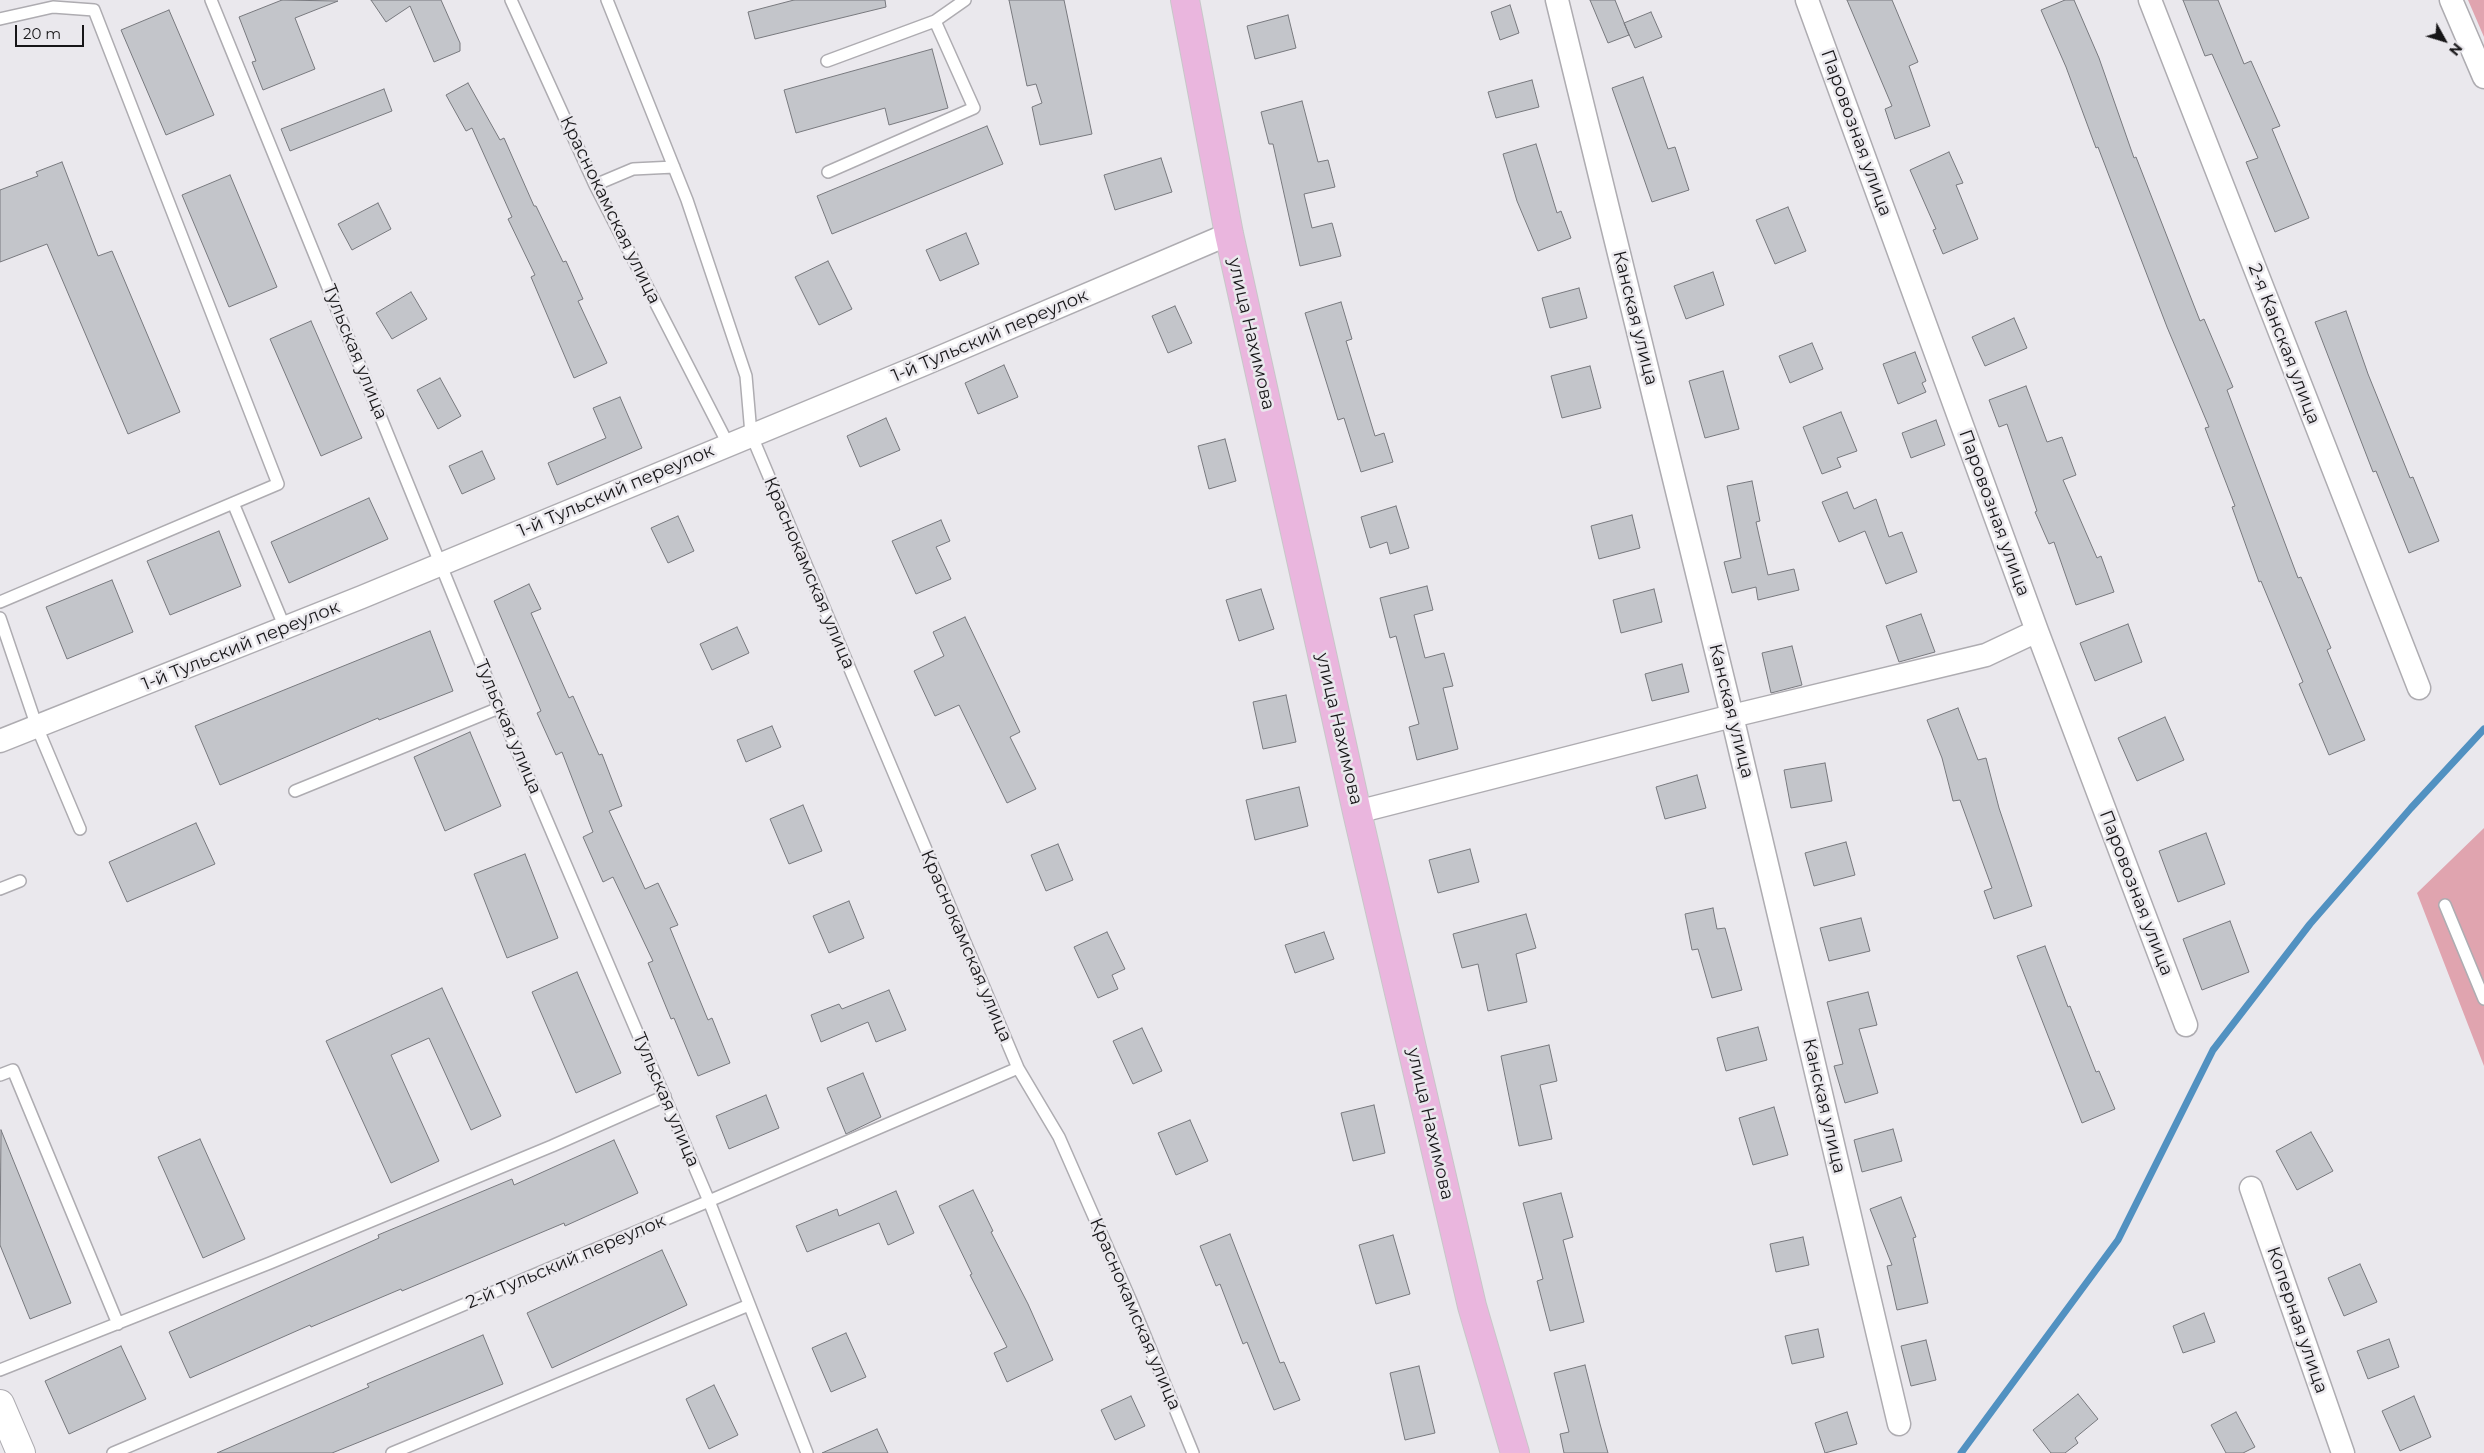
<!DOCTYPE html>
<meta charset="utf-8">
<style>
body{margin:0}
#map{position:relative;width:2484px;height:1453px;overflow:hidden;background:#eae8ed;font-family:Montserrat,sans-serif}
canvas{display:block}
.north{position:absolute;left:2419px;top:15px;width:50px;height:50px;-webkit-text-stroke:4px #eae8ed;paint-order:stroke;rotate:129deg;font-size:14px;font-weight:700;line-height:20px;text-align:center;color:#171618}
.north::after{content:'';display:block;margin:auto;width:18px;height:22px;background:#171618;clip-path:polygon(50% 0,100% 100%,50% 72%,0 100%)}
.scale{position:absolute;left:15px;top:25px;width:69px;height:22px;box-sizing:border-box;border:2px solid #171618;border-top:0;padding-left:6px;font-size:15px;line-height:18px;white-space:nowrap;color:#171618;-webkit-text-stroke:4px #eae8ed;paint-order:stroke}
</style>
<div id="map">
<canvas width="2484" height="1453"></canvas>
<div class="north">N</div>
<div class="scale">20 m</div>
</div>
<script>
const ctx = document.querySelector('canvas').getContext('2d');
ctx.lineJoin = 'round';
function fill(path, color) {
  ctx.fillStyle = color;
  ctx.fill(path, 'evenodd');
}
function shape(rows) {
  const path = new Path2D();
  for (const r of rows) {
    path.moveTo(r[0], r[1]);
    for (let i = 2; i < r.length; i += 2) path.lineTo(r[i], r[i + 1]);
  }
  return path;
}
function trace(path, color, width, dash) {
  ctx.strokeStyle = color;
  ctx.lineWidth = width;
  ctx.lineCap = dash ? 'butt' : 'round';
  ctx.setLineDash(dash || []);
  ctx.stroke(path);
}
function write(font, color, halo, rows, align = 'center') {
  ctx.font = font + ' Montserrat,sans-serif';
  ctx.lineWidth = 5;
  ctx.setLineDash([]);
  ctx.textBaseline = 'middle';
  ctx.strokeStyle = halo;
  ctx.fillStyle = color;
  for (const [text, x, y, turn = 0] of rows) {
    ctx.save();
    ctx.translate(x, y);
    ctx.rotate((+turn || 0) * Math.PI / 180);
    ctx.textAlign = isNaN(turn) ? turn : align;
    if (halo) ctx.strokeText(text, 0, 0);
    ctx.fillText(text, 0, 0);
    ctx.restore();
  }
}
fill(shape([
 [2468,0,2484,0,2484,37],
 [2484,828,2484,1066,2417,893]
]), '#e0a4af');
trace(shape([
 [1961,1453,2118,1240,2213,1050,2310,924,2411,808,2484,729]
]), '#5191c1', 7);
const building = shape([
 [282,0,338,1,295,18,315,69,263,90,252,62,256,61,239,17,282,0],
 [371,0,441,0,460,43,460,51,434,62,410,6,386,22,371,0],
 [794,0,885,0,886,7,755,39,748,12,794,0],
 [1009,0,1064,0,1092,134,1040,145,1032,107,1042,103,1036,84,1027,86,1009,0],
 [1590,0,1615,0,1629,35,1608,43,1590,0],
 [1847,0,1892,0,1918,62,1909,66,1930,126,1895,139,1885,109,1892,106,1847,0],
 [2065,0,2074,0,2099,58,2134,158,2136,157,2200,321,2204,319,2233,387,2227,390,2298,578,2301,577,2331,648,2327,650,2365,740,2329,755,2299,684,2303,682,2261,581,2259,582,2232,507,2235,506,2205,428,2209,427,2167,327,2098,147,2096,148,2066,67,2041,10,2065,0],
 [2183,0,2218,0,2244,64,2251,61,2280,126,2272,129,2309,218,2275,232,2246,162,2258,158,2212,54,2205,56,2183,0],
 [1510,5,1519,33,1500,40,1491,12,1510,5],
 [169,10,214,115,166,135,121,30,169,10],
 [1651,12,1662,37,1635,48,1624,23,1651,12],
 [1288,15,1296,48,1255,59,1247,26,1288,15],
 [932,49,948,108,889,125,885,108,796,133,784,90,932,49],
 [1643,77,1668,149,1675,147,1689,190,1652,202,1612,88,1643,77],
 [1532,80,1539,107,1496,118,1488,92,1532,80],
 [468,83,500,140,504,138,534,206,536,206,563,262,566,261,583,299,578,301,607,363,574,378,531,277,535,275,508,219,512,217,472,128,466,131,446,95,468,83],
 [384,89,392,111,290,151,281,129,384,89],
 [1302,101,1318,162,1328,160,1335,187,1304,194,1312,228,1332,223,1341,256,1300,266,1273,144,1269,144,1261,112,1302,101],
 [987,126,1003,164,832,234,817,196,987,126],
 [1536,144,1557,213,1561,211,1571,238,1538,251,1517,201,1503,154,1536,144],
 [1949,152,1963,183,1956,185,1978,239,1943,254,1933,230,1936,229,1910,170,1949,152],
 [1161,158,1172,192,1115,210,1104,175,1161,158],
 [62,162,98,256,112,251,180,412,128,434,47,244,0,262,0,190,38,176,36,172,62,162],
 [230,175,277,287,229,307,182,195,230,175],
 [378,203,391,229,352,250,338,224,378,203],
 [1788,207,1806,251,1775,264,1756,220,1788,207],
 [966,233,979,264,940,281,926,250,966,233],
 [828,261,852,309,819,325,795,277,828,261],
 [1713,272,1724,305,1686,319,1674,286,1713,272],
 [1579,288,1587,318,1550,328,1542,298,1579,288],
 [411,292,427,319,392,339,376,313,411,292],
 [1341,302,1352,339,1346,341,1375,436,1384,433,1393,462,1361,472,1344,418,1338,420,1305,313,1341,302],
 [1175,306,1192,343,1168,353,1152,316,1175,306],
 [2346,311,2368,374,2410,478,2413,477,2439,541,2409,553,2376,471,2373,472,2315,322,2346,311],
 [2014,318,2027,348,1985,366,1972,337,2014,318],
 [311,321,362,438,321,456,270,339,311,321],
 [1812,343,1823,369,1790,383,1779,356,1812,343],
 [1915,352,1926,381,1922,383,1926,392,1898,404,1883,364,1915,352],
 [1004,365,1018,397,978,414,965,383,1004,365],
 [1590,366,1601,408,1562,418,1551,376,1590,366],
 [1723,371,1739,429,1705,438,1689,381,1723,371],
 [440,378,461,416,438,429,417,390,440,378],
 [2026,386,2047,442,2062,437,2076,475,2063,480,2097,558,2101,556,2114,592,2076,605,2054,542,2049,544,2035,512,2037,511,2007,424,1999,427,1989,400,2026,386],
 [620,397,642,448,557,485,548,463,606,438,593,408,620,397],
 [1841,412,1857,451,1837,458,1841,467,1822,474,1803,427,1841,412],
 [886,418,900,450,860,467,847,436,886,418],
 [1936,420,1945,445,1911,458,1902,433,1936,420],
 [1225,439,1236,481,1209,489,1198,446,1225,439],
 [482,451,495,479,462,494,449,466,482,451],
 [1752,481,1760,521,1756,522,1768,575,1794,569,1799,590,1758,600,1756,587,1732,593,1724,562,1741,558,1727,486,1752,481],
 [1847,492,1854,509,1876,499,1889,537,1902,532,1917,572,1886,584,1865,531,1839,542,1822,502,1847,492],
 [369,498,388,539,289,583,271,542,369,498],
 [1396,506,1409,548,1390,554,1387,542,1370,548,1361,517,1396,506],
 [1632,515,1640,548,1599,559,1591,526,1632,515],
 [678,516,694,551,668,563,651,528,678,516],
 [941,520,950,541,936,547,951,579,916,594,892,541,941,520],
 [219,531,241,586,170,615,147,561,219,531],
 [112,580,133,632,67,659,46,607,112,580],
 [529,584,541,609,531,613,569,698,573,696,599,755,602,754,622,806,609,811,645,889,658,883,678,925,670,928,708,1020,712,1018,730,1063,698,1076,674,1018,671,1019,648,963,653,961,613,877,603,882,583,837,593,832,562,752,556,755,537,713,541,711,494,601,529,584],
 [1427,586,1433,610,1414,615,1425,658,1444,653,1453,686,1443,688,1458,749,1417,760,1409,727,1419,724,1396,636,1390,638,1380,598,1427,586],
 [1261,589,1274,629,1239,641,1226,600,1261,589],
 [1654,589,1662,622,1621,633,1613,600,1654,589],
 [1921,614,1935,652,1899,662,1886,626,1921,614],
 [965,617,1020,732,1010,737,1036,789,1007,803,959,705,935,716,914,671,944,656,933,632,965,617],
 [2128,624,2142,662,2095,681,2080,643,2128,624],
 [737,627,749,653,712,670,700,644,737,627],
 [430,631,453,691,379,720,378,718,220,785,195,726,430,631],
 [1792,646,1802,685,1771,693,1762,653,1792,646],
 [1682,664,1689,692,1652,701,1645,674,1682,664],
 [1286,695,1296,742,1263,749,1253,702,1286,695],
 [1958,708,1978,760,1986,758,1999,808,2032,906,1994,919,1984,891,1992,888,1960,800,1953,801,1942,758,1927,720,1958,708],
 [2165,717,2184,760,2137,781,2118,738,2165,717],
 [772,726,781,747,746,762,737,740,772,726],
 [470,732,501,806,445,831,414,757,470,732],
 [1825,763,1832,801,1791,808,1784,770,1825,763],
 [1697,775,1706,808,1665,819,1656,787,1697,775],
 [1299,787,1308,826,1255,840,1246,800,1299,787],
 [803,805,822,851,789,864,770,819,803,805],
 [196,823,215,864,127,902,109,862,196,823],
 [2206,833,2225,884,2178,902,2159,851,2206,833],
 [1846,842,1855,875,1814,886,1805,853,1846,842],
 [1058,844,1073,880,1046,891,1031,855,1058,844],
 [1470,849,1479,882,1438,893,1429,860,1470,849],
 [525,854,558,938,507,958,474,874,525,854],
 [849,901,864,938,829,953,813,916,849,901],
 [1713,908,1717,929,1725,928,1742,990,1712,998,1698,949,1692,950,1685,914,1713,908],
 [1526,914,1536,948,1516,954,1527,1002,1488,1011,1478,964,1462,968,1453,934,1526,914],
 [1861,918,1870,951,1829,961,1820,928,1861,918],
 [2230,921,2249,972,2202,990,2183,939,2230,921],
 [1107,932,1125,969,1112,975,1118,989,1098,998,1074,947,1107,932],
 [1324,932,1334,959,1295,973,1285,945,1324,932],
 [2045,946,2068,1007,2070,1006,2096,1072,2099,1071,2115,1109,2082,1123,2017,956,2045,946],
 [577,972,621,1073,576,1093,532,992,577,972],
 [442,988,501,1116,471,1130,429,1038,391,1055,439,1161,391,1183,326,1041,442,988],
 [889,990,906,1030,876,1042,868,1022,821,1042,811,1015,839,1004,842,1009,889,990],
 [1868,992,1877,1025,1859,1029,1878,1093,1845,1103,1834,1066,1843,1064,1827,1002,1868,992],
 [1758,1027,1767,1060,1726,1071,1717,1038,1758,1027],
 [1142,1028,1162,1071,1133,1084,1113,1041,1142,1028],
 [1549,1045,1557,1081,1540,1085,1552,1139,1519,1146,1501,1056,1549,1045],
 [863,1073,881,1117,846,1134,827,1088,863,1073],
 [766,1095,779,1128,729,1149,716,1116,766,1095],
 [1374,1105,1385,1153,1353,1161,1341,1113,1374,1105],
 [1774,1107,1788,1155,1753,1165,1739,1118,1774,1107],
 [1190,1120,1208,1161,1176,1175,1158,1133,1190,1120],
 [1893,1129,1902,1161,1862,1172,1854,1140,1893,1129],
 [1,1130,71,1303,30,1319,0,1245,1,1130],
 [2311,1132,2333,1171,2297,1190,2276,1151,2311,1132],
 [200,1139,245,1239,203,1258,158,1157,200,1139],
 [614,1140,638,1193,565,1226,564,1223,402,1291,401,1289,311,1327,310,1325,190,1378,169,1332,379,1238,378,1235,512,1179,514,1185,614,1140],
 [973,1190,993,1231,991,1232,1028,1304,1053,1360,1007,1382,994,1353,1007,1347,970,1275,972,1274,939,1206,973,1190],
 [896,1191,914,1233,888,1245,879,1223,807,1252,796,1226,837,1209,839,1216,896,1191],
 [1561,1193,1573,1237,1563,1240,1584,1322,1550,1331,1537,1281,1543,1279,1523,1203,1561,1193],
 [1901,1197,1916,1237,1913,1238,1928,1303,1897,1310,1887,1266,1892,1265,1870,1209,1901,1197],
 [1230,1234,1280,1363,1284,1362,1300,1400,1274,1410,1247,1342,1243,1344,1220,1284,1216,1286,1200,1246,1230,1234],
 [1393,1235,1410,1294,1376,1304,1359,1245,1393,1235],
 [1803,1237,1809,1265,1776,1272,1770,1244,1803,1237],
 [662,1250,687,1305,552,1368,527,1313,662,1250],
 [2360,1264,2377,1302,2344,1316,2328,1278,2360,1264],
 [2204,1313,2215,1342,2183,1353,2173,1326,2204,1313],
 [1818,1329,1824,1357,1792,1364,1785,1336,1818,1329],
 [846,1333,866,1377,831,1392,812,1348,846,1333],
 [483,1335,503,1384,332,1453,217,1453,369,1387,367,1384,483,1335],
 [2389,1339,2399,1367,2368,1379,2357,1351,2389,1339],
 [1926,1340,1936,1380,1911,1386,1901,1346,1926,1340],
 [121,1346,146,1399,69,1434,45,1381,121,1346],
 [1585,1365,1600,1424,1608,1453,1564,1453,1560,1434,1569,1432,1554,1373,1585,1365],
 [1419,1366,1435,1433,1405,1440,1390,1373,1419,1366],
 [714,1385,738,1435,709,1449,686,1399,714,1385],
 [2078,1394,2098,1419,2075,1438,2078,1443,2065,1453,2051,1453,2033,1430,2078,1394],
 [1131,1396,1145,1426,1115,1440,1101,1410,1131,1396],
 [2414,1396,2431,1437,2400,1451,2382,1411,2414,1396],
 [1847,1412,1857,1444,1825,1453,1815,1423,1847,1412],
 [2236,1412,2255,1447,2243,1453,2226,1453,2211,1425,2236,1412],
 [877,1429,888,1453,822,1453,877,1429]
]);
fill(building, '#c3c5ca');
trace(building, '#78797e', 1);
const lane = shape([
 [211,0,499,708,709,1201,807,1453],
 [511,0,595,185,728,444],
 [607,0,687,200,746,376,751,434,1018,1068,1059,1137,1130,1299,1193,1453],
 [0,19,53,7,94,10,278,484,0,602],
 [827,61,935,21,965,0],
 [828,172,974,108,935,21],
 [595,185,633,169,674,167],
 [233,503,285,628],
 [0,618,37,727,80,829],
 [295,791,499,708],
 [0,889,20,881],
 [2445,905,2484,999],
 [0,1075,13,1070,118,1324],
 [0,1370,270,1263,552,1146,665,1096],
 [113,1453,709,1201,1018,1068],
 [392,1453,749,1305]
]);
const street = shape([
 [1557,0,1732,716,1899,1424],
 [1807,0,2037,631,2186,1025],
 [2150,0,2419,688],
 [2451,0,2484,77],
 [0,741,362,597,922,365,1229,234],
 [1357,812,1732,716,1986,655,2037,631],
 [2251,1188,2343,1453]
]);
const secondary = shape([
 [0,1404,21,1453]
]);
const primary = shape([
 [1185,0,1229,234,1357,812,1472,1306,1515,1453]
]);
trace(lane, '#aeacb1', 14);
trace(street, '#aeacb1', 25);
trace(secondary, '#aeacb1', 30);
trace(primary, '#c7c7c8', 30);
trace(lane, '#fff', 11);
trace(street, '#fff', 22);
trace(secondary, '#fff', 28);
trace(primary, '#eab6de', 28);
write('18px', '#171618', '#eae8ed', [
 ["Паровозная улица",1856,133,70],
 ["Краснокамская улица",610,210,64],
 ["Канская улица",1635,318,76],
 ["улица Нахимова",1251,334,77],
 ["1-й Тульский переулок",990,336,-23],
 ["2-я Канская улица",2284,344,69],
 ["Тульская улица",355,352,68],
 ["1-й Тульский переулок",616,491,-23],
 ["Паровозная улица",1994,513,70],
 ["Краснокамская улица",809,573,67],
 ["1-й Тульский переулок",241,646,-22],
 ["Канская улица",1731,711,76],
 ["Тульская улица",508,727,67],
 ["улица Нахимова",1339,729,77],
 ["Паровозная улица",2136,893,69],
 ["Краснокамская улица",966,946,67],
 ["Тульская улица",666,1100,67],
 ["Канская улица",1824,1106,77],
 ["улица Нахимова",1430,1124,77],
 ["2-й Тульский переулок",566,1262,-23],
 ["Краснокамская улица",1135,1314,67],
 ["Коперная улица",2297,1320,71]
]);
</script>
